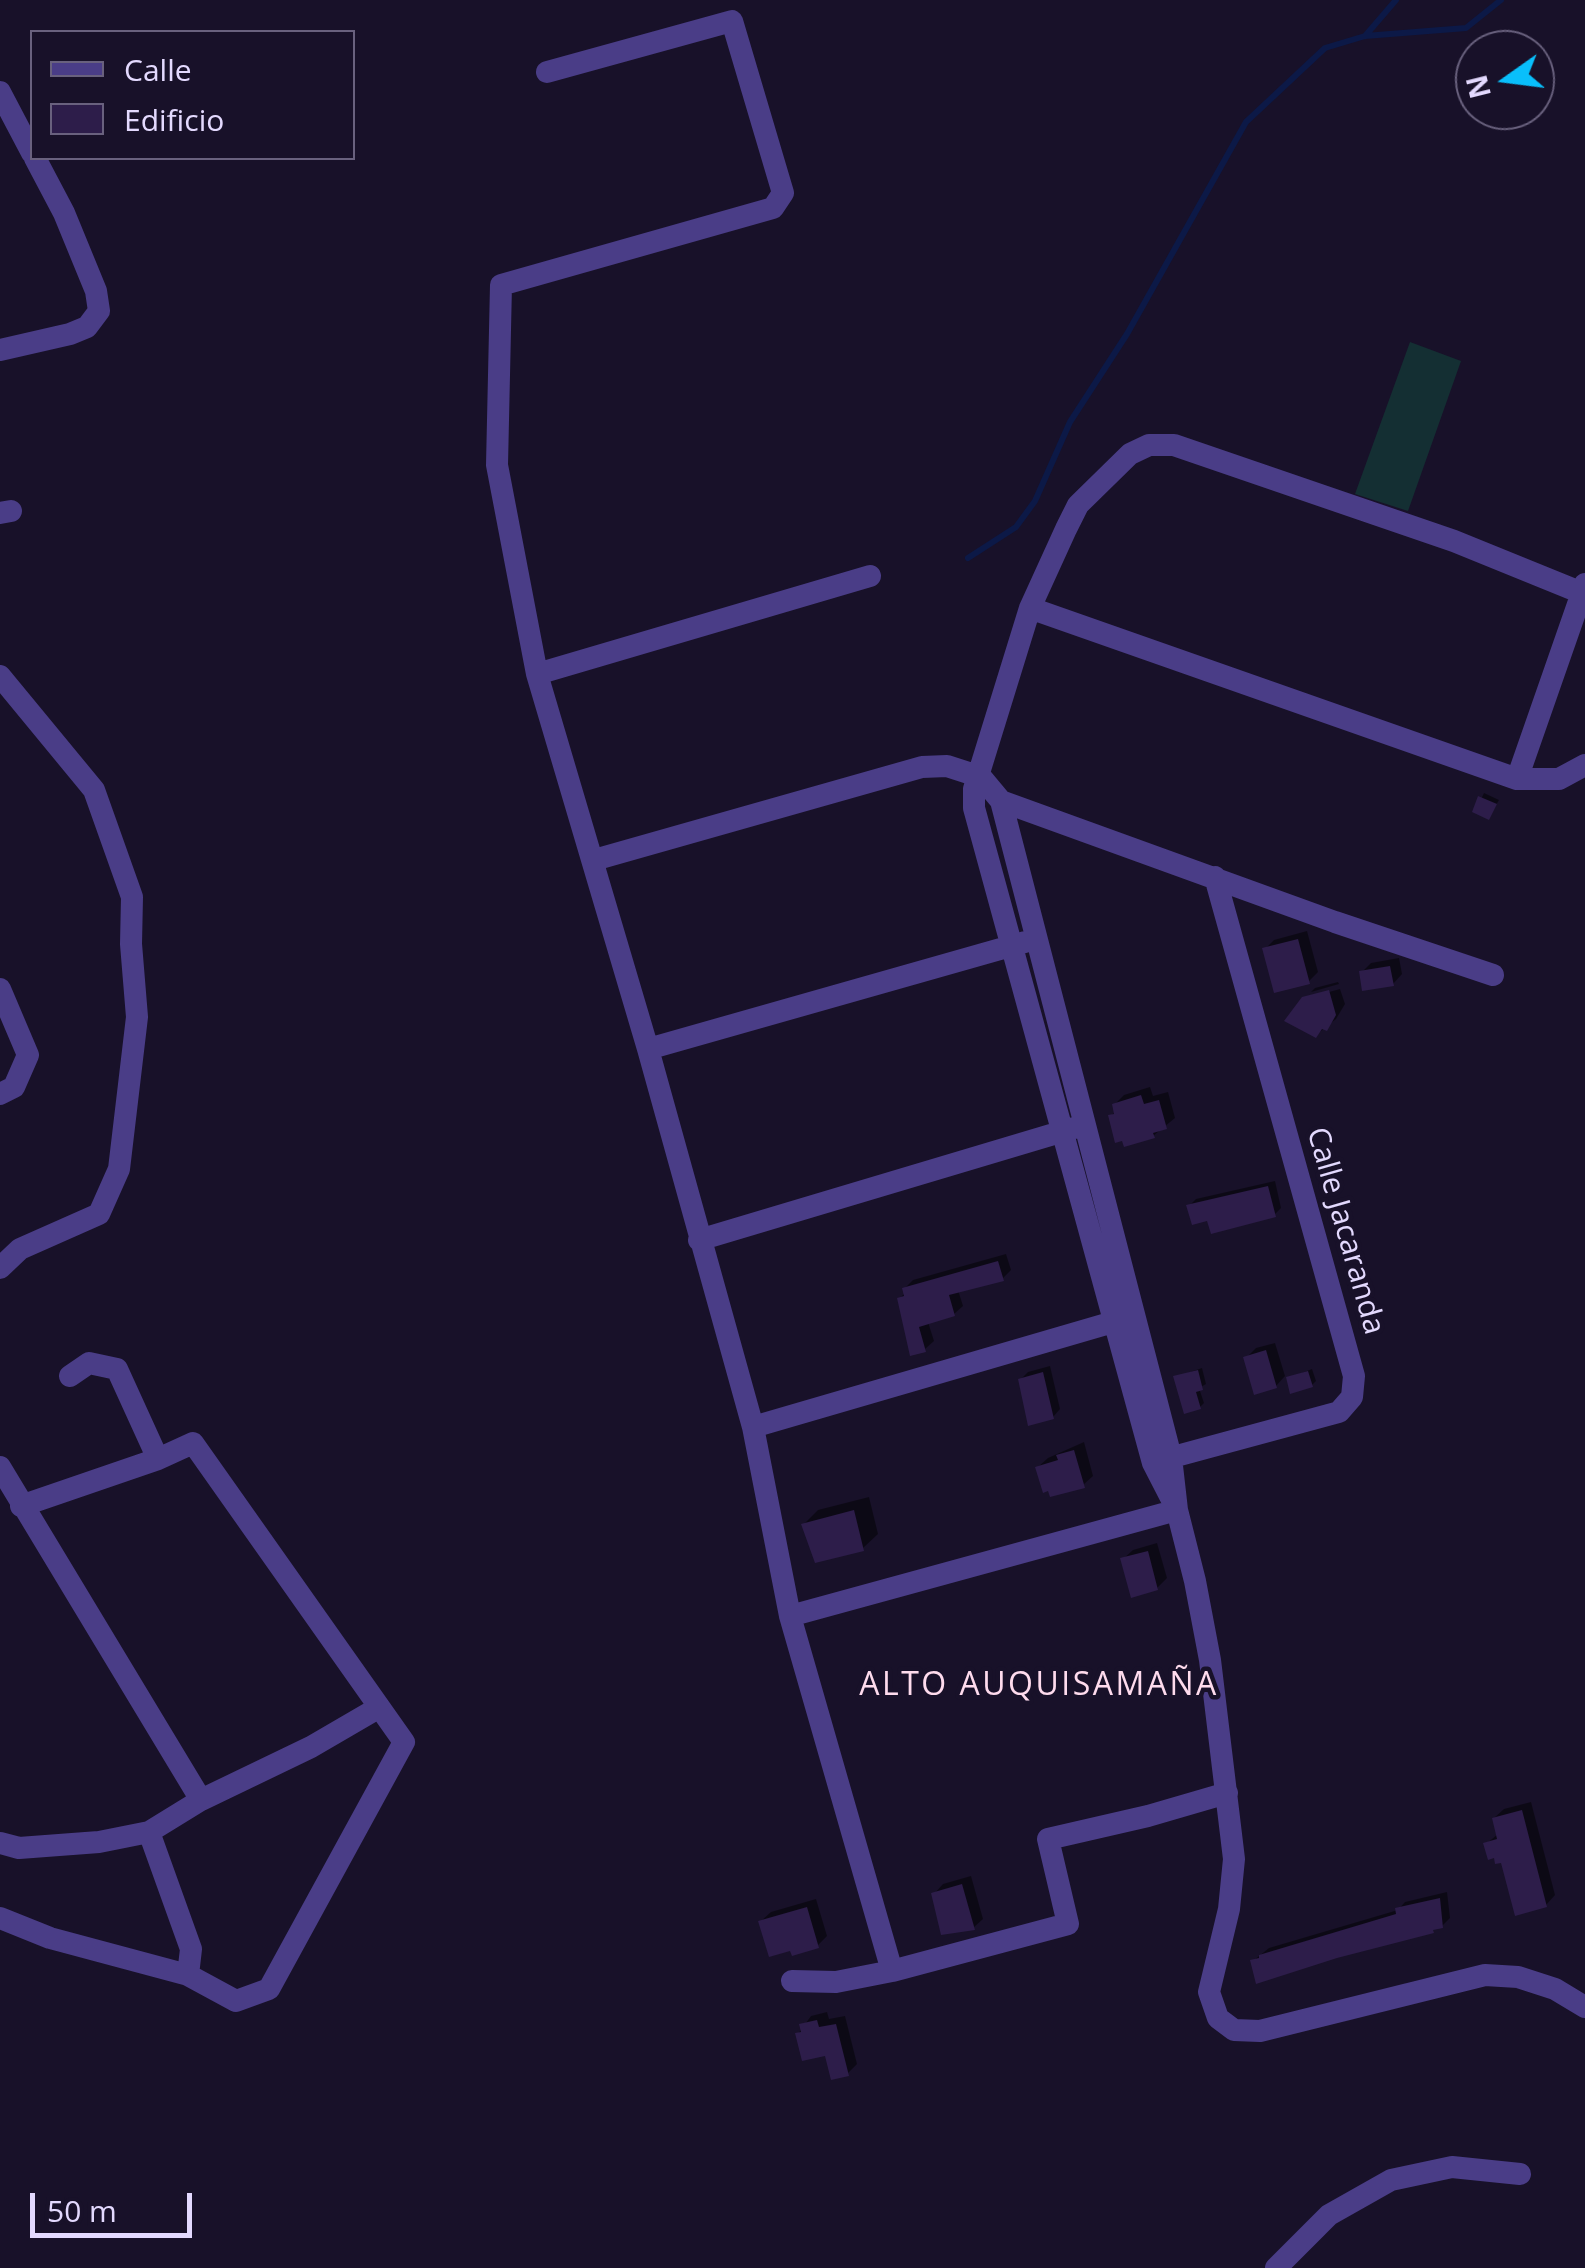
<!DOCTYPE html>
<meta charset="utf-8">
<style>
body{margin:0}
#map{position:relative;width:1585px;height:2268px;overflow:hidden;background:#181129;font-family:"Open Sans",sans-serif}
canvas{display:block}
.legend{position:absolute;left:30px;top:30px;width:325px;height:130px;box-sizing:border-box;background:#181129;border:2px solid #69617e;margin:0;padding:12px 18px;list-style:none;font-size:30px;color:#e3d9fe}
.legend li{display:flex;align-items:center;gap:20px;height:50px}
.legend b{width:50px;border:2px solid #69617e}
.north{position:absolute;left:1455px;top:30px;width:100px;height:100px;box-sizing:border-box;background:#181129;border:2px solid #69617e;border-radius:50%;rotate:256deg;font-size:28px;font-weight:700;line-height:40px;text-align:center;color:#e3d9fe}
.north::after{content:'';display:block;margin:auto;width:35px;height:45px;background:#09bffb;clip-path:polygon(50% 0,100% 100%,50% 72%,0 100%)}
.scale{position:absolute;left:30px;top:2193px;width:162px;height:45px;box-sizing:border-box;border:5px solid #e3d9fe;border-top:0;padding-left:12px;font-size:30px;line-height:35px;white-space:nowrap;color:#e3d9fe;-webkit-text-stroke:8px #181129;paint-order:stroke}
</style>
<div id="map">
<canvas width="1585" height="2268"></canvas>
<ul class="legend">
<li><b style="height:12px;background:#4a3d87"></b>Calle</li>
<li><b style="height:28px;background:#2d1d4a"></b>Edificio</li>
</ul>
<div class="north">N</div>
<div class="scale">50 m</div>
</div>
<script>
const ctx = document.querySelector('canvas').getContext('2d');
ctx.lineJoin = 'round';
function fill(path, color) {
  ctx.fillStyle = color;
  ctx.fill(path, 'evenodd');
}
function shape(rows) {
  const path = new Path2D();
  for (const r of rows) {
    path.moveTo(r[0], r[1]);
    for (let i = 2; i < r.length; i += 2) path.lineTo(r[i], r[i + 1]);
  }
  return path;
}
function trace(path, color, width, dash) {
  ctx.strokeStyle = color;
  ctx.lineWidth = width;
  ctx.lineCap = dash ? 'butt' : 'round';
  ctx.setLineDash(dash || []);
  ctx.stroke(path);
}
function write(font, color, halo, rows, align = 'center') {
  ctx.font = font + ' "Open Sans",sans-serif';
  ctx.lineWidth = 9;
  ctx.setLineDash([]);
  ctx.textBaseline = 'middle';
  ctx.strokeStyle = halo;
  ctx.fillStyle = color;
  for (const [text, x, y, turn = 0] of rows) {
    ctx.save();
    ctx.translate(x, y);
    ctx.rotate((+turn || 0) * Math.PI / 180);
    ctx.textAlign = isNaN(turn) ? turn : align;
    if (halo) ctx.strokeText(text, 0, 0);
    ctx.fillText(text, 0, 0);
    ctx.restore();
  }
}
fill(shape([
 [1410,342,1461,361,1408,511,1355,494]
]), '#142f33');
fill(shape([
 [1484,793,1499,800,1489,817,1476,810],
 [1307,931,1318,972,1308,982,1265,949,1274,940],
 [1399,958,1402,974,1393,984,1362,972,1371,963],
 [1338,982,1339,984,1311,992,1315,988],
 [1340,989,1345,1004,1336,1019,1316,1035,1304,999],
 [1150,1087,1153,1096,1168,1092,1175,1118,1153,1136,1111,1116,1116,1111,1114,1105,1124,1095],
 [1275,1181,1281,1208,1274,1215,1208,1217,1189,1206,1196,1199],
 [1006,1254,1011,1270,1002,1279,958,1290,963,1306,954,1314,928,1322,934,1341,925,1349,900,1298,906,1292,905,1288,913,1280],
 [1275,1343,1285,1376,1276,1386,1246,1358,1256,1348],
 [1050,1366,1060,1409,1053,1417,1020,1380,1028,1372],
 [1202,1368,1206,1384,1199,1388,1204,1403,1200,1407,1176,1377],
 [1312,1369,1316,1381,1312,1385,1289,1378],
 [1084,1442,1093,1476,1083,1485,1038,1467,1048,1458],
 [869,1497,878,1534,863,1548,804,1524,818,1510],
 [1157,1543,1167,1578,1157,1588,1123,1559,1133,1550],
 [1531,1802,1555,1895,1546,1905,1486,1844,1498,1834,1494,1818,1504,1809],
 [971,1876,983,1919,973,1928,934,1894,943,1884],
 [1447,1892,1450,1918,1442,1926,1253,1961,1269,1948,1398,1910,1405,1902],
 [816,1899,827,1936,817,1946,761,1921,771,1912],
 [827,2012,829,2019,845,2016,857,2064,847,2074,827,2053,798,2034,811,2016]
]), '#0007');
trace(shape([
 [1365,36,1396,0],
 [968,558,1016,527,1035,501,1070,422,1127,334,1246,122,1325,48,1365,36,1466,28,1501,0]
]), '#0c1947', 6);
fill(shape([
 [1478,796,1497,804,1489,820,1472,812],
 [1298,939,1310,984,1274,993,1262,948],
 [1390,966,1394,986,1362,991,1359,971],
 [1329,990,1336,1015,1327,1031,1322,1029,1316,1038,1284,1021,1302,997],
 [1141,1095,1144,1104,1159,1100,1167,1129,1153,1133,1155,1138,1124,1147,1122,1141,1115,1143,1108,1115,1114,1114,1112,1104],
 [1268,1186,1276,1217,1211,1234,1207,1221,1192,1225,1186,1205],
 [998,1261,1004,1281,949,1295,955,1316,919,1327,926,1352,910,1356,897,1298,904,1296,902,1288],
 [1266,1350,1277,1388,1254,1395,1243,1357],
 [1198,1370,1203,1390,1196,1392,1201,1409,1184,1414,1173,1376],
 [1308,1371,1313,1387,1290,1394,1286,1377],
 [1043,1372,1054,1419,1028,1426,1018,1379],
 [1074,1450,1085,1488,1050,1497,1048,1491,1043,1493,1035,1467,1058,1460,1056,1455],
 [854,1510,864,1551,815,1563,801,1524],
 [1148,1551,1158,1590,1131,1598,1120,1558],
 [1522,1810,1547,1907,1515,1916,1501,1863,1495,1864,1494,1858,1488,1860,1483,1843,1497,1839,1492,1818],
 [962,1884,975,1930,941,1935,931,1893],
 [1440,1898,1443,1928,1433,1930,1434,1933,1337,1958,1256,1984,1250,1960,1259,1958,1259,1955,1396,1914,1395,1908],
 [807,1907,819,1948,792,1956,790,1951,769,1957,758,1921],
 [817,2020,819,2027,836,2024,849,2076,831,2080,825,2056,802,2061,795,2033,801,2032,799,2024]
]), '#2d1d4a');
trace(shape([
 [547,72,732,21,783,193,773,208,501,285,497,465,537,674,648,1049,753,1427,790,1616,892,1971],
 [0,92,32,153],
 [0,350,70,334,87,327,99,311,96,291,64,213,35,158],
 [0,513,11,511],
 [1030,608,1517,779,1559,779,1585,765],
 [537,674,870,576],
 [0,676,94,790,132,897,131,944,137,1017,119,1169,99,1214,20,1249,0,1268],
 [1517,779,1585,584],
 [1001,801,1335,922,1493,975],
 [594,860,922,767,947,766,981,777,1001,801,1171,1457,1177,1510,1195,1581,1210,1660,1234,1859,1229,1909,1209,1992,1218,2018,1234,2030,1260,2031,1485,1975,1518,1977,1555,1989,1585,2007],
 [0,989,28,1055,14,1087,0,1094],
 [648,1049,1025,942],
 [699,1240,1074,1128],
 [70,1376,89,1363,117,1369,158,1459],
 [753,1427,1127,1318],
 [1158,1461,1339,1412,1352,1397,1354,1376,1215,877],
 [0,1467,201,1800],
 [1171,1498,1153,1463,974,808,974,789,1030,608,1066,529,1078,505,1130,454,1149,445,1174,445,1454,541,1582,593],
 [790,1616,1177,1510],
 [149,1832,191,1949,188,1975],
 [0,1843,19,1848,99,1842,149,1832,201,1800,311,1747,378,1708],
 [0,1918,50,1938,188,1975,236,2001,269,1989,404,1742,193,1443,158,1459,21,1506],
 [792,1981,836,1982,892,1971,1068,1924,1048,1839,1148,1816,1227,1793],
 [1276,2268,1329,2215,1391,2180,1452,2167,1520,2174]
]), '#4a3d87', 22);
write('30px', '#e3d9fe', '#181129', [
 ["Calle Jacaranda",1345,1231,74]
]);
ctx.letterSpacing = '2.5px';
write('32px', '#fedbed', '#181129', [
 ["ALTO AUQUISAMAÑA",1039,1686]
]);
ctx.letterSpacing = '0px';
</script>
